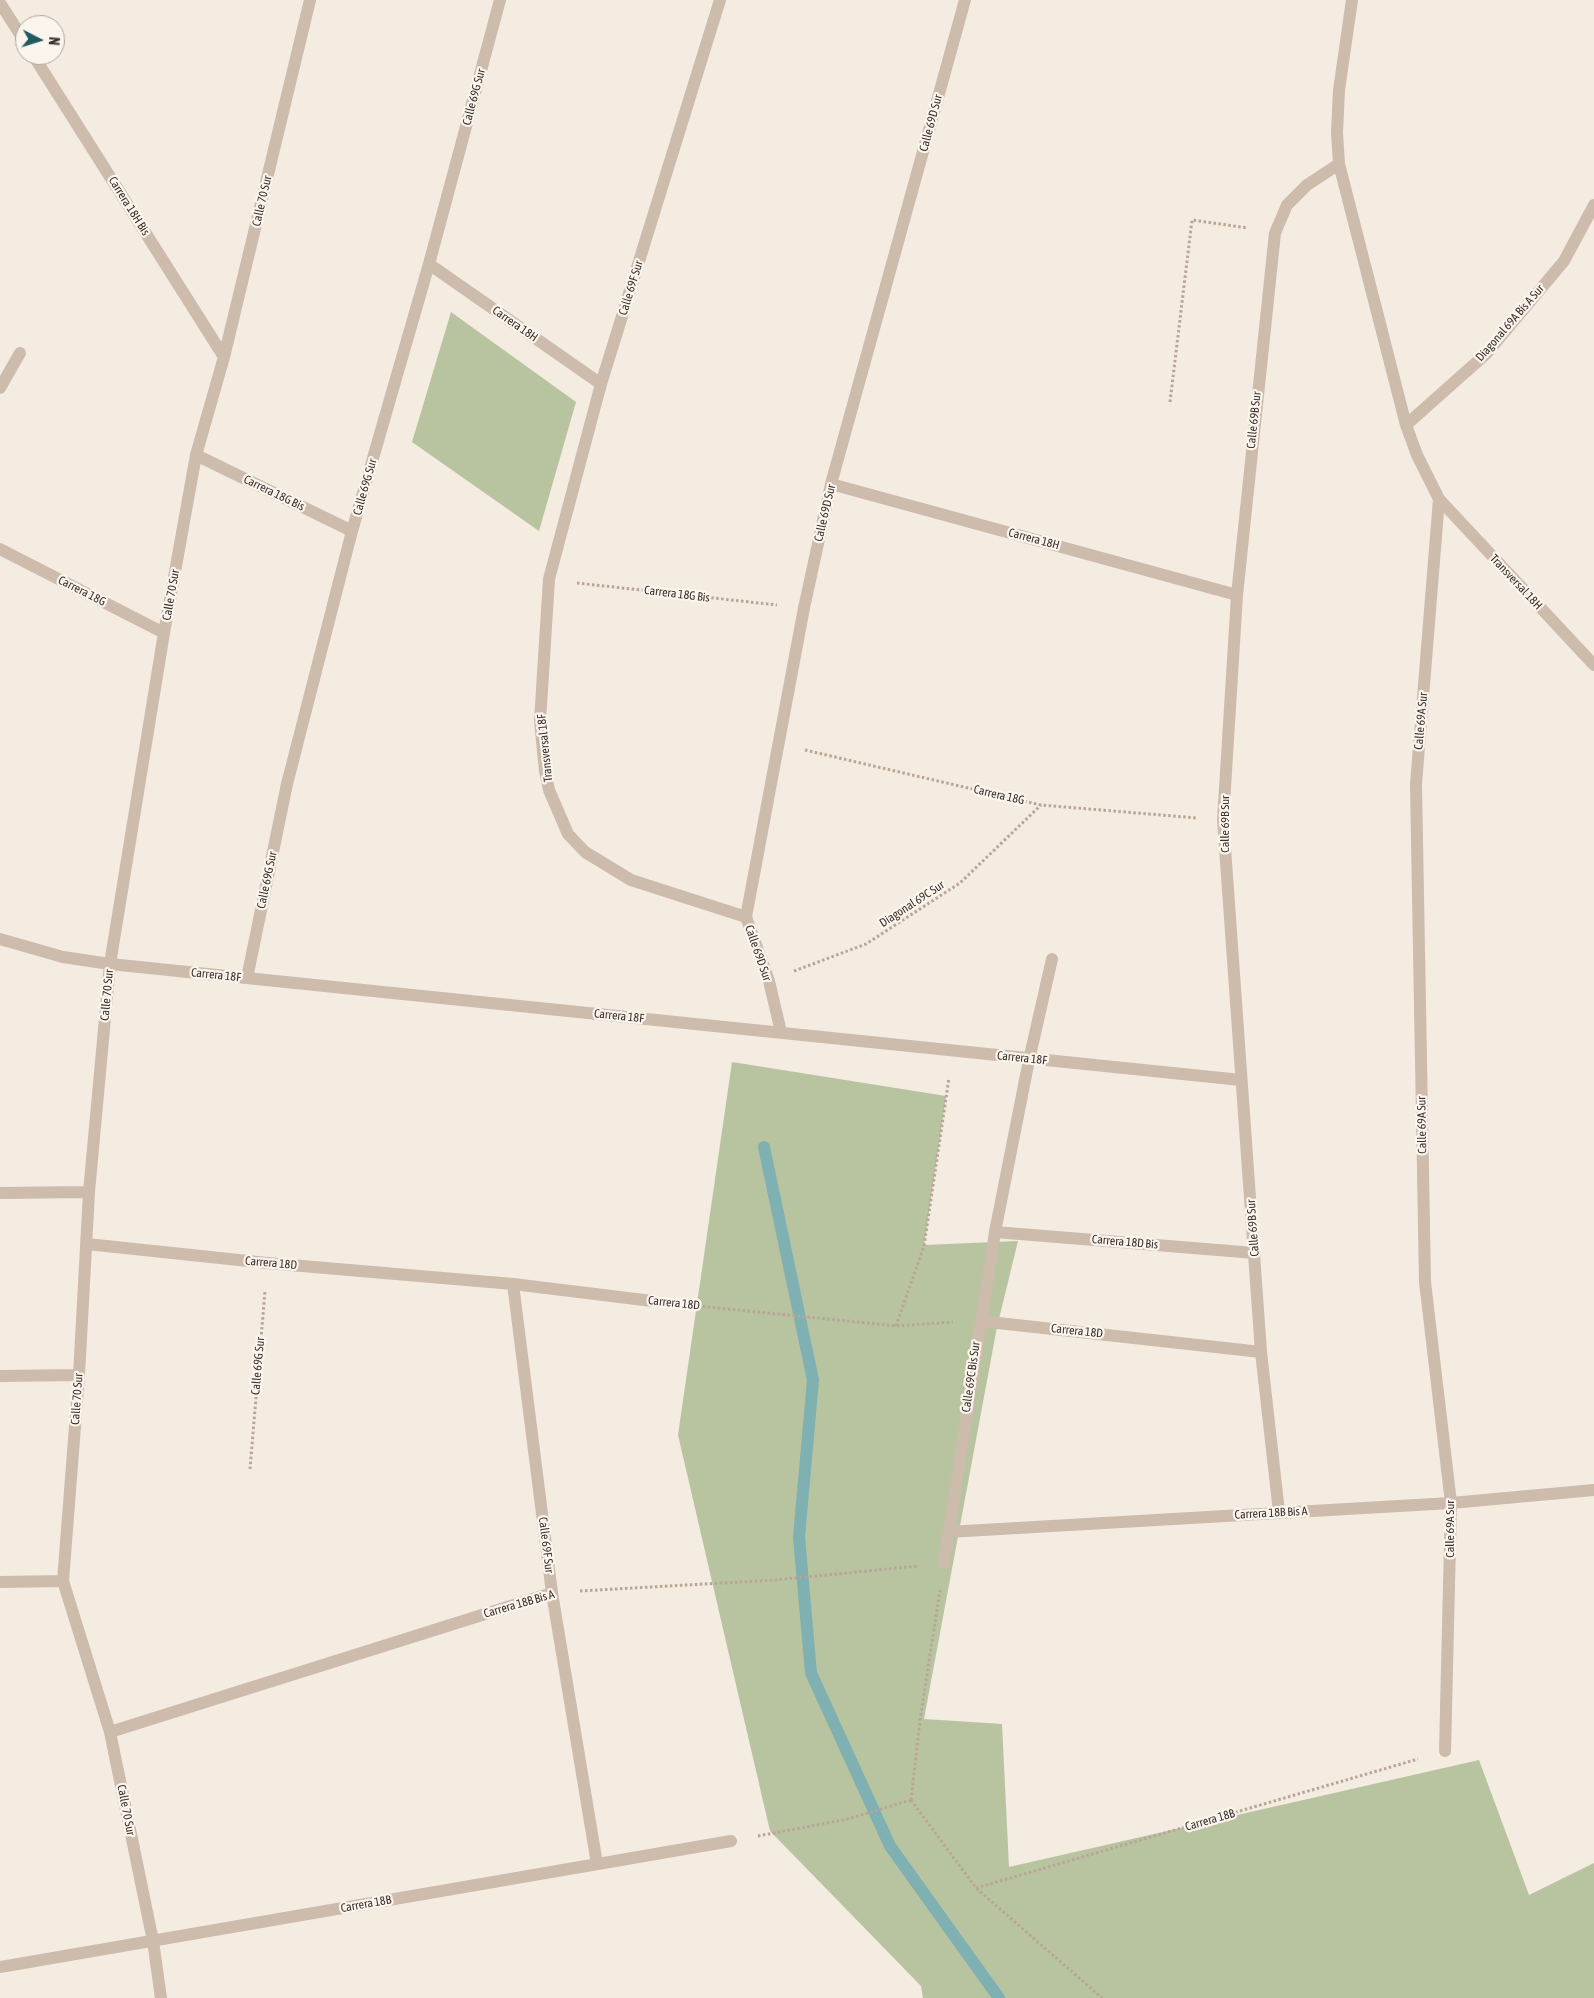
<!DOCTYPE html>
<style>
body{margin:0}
#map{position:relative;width:1594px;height:1998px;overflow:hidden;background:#f4ebe1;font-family:"Asap Condensed",sans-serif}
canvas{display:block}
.north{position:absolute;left:15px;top:15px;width:50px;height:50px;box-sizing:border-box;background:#fbf5ee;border:1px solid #aea6a0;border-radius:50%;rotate:95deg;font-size:14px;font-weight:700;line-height:20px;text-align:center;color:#3b302b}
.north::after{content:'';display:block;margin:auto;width:18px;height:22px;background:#1f5a5e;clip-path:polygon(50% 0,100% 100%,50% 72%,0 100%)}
</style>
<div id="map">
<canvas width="1594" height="1998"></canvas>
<div class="north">N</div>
</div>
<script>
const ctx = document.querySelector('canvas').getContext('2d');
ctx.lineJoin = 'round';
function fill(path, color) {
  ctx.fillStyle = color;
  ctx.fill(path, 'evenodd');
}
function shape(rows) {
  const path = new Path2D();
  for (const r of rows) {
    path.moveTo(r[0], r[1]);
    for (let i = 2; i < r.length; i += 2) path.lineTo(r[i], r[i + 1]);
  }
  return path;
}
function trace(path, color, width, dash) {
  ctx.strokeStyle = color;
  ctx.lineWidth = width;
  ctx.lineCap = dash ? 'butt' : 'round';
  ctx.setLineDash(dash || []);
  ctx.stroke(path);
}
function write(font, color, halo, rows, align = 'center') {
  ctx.font = font + ' "Asap Condensed",sans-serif';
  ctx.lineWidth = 4.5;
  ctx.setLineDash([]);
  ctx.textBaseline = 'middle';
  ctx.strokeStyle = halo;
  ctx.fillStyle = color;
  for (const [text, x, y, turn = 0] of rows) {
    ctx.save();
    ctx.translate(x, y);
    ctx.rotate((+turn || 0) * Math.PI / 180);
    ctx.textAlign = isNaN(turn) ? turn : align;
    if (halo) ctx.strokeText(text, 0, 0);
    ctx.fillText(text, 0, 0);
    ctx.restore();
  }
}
fill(shape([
 [451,312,576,402,539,531,412,442],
 [732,1062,946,1096,924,1245,1018,1241,997,1327,924,1719,1002,1724,1009,1867,1479,1760,1529,1895,1594,1863,1594,1998,923,1998,921,1986,770,1831,678,1435]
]), '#b8c4a0');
trace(shape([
 [764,1147,813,1380,799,1537,811,1673,890,1846,999,1998]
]), '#7fb0b2', 12);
trace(shape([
 [1170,402,1192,220,1248,228],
 [577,583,777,605],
 [805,750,1041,805,1197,818],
 [794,971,866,944,960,883,1041,805],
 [678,1304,896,1326,953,1322],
 [896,1326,924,1246,949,1078],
 [250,1469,265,1291],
 [580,1591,775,1580,918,1566],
 [911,1800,920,1720,940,1590],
 [911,1800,976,1888,1102,1998],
 [758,1836,848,1819,911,1800],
 [976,1888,1418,1759]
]), '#b9a596', 3, [2.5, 2.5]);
trace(shape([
 [720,0,601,384,549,579,540,721,545,771,549,790,568,834,585,852,631,880,746,917],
 [1352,0,1339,90,1337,133,1339,164,1406,425,1417,455,1439,499,1594,665],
 [0,3,25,42],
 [33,55,224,357],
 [429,264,601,384],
 [0,388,20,353],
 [1406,425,1487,353,1564,261,1594,205],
 [196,455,352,531],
 [831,484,1237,595],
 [1439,499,1416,784,1425,1282,1451,1503,1445,1751],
 [0,549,164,633],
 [0,939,63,957,110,964,1241,1080],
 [247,978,287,784,352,531,429,264,500,0],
 [781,1032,769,981,746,917,804,608,831,484,965,0],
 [0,1193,89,1192],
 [995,1232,1255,1253],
 [87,1244,267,1263,513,1284,652,1301],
 [513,1284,552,1593,597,1864],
 [980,1321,1261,1352],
 [0,1376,79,1375],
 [1279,1512,1261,1352,1223,820,1237,595,1275,233,1287,205,1307,185,1339,164],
 [948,1532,1451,1503,1594,1490],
 [944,1563,995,1232,1029,1060,1052,959],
 [0,1582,63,1581],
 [110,1732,552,1593],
 [0,1967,731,1841],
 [161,1998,153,1941,110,1732,63,1581,79,1375,89,1192,110,964,164,633,196,455,224,357,310,0]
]), '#cdbbac', 12);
write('12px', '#3b302b', '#fbf5ee', [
 ["Calle 69G Sur",474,97,-75],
 ["Calle 69D Sur",931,123,-75],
 ["Calle 70 Sur",262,201,-77],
 ["Carrera 18H Bis",129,206,58],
 ["Calle 69F Sur",631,288,-73],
 ["Diagonal 69A Bis A Sur",1510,323,-49],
 ["Carrera 18H",515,324,35],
 ["Calle 69B Sur",1254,420,-84],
 ["Calle 69G Sur",365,487,-74],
 ["Carrera 18G Bis",274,493,26],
 ["Calle 69D Sur",825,513,-77],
 ["Carrera 18H",1034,539,15],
 ["Transversal 18H",1516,582,47],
 ["Carrera 18G",82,591,27],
 ["Carrera 18G Bis",677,594,7],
 ["Calle 70 Sur",171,595,-80],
 ["Calle 69A Sur",1421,721,-85],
 ["Transversal 18F",545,748,-96],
 ["Carrera 18G",999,795,13],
 ["Calle 69B Sur",1225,824,-90],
 ["Calle 69G Sur",267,880,-78],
 ["Diagonal 69C Sur",912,904,-33],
 ["Calle 69D Sur",758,953,71],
 ["Carrera 18F",216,975,6],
 ["Calle 70 Sur",107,995,-85],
 ["Carrera 18F",619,1016,6],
 ["Carrera 18F",1022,1058,6],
 ["Calle 69A Sur",1422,1125,-91],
 ["Calle 69B Sur",1253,1228,-94],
 ["Carrera 18D Bis",1125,1242,5],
 ["Carrera 18D",271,1263,5],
 ["Carrera 18D",674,1303,6],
 ["Carrera 18D",1077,1331,6],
 ["Calle 69G Sur",258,1366,-85],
 ["Calle 69C Bis Sur",971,1377,-82],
 ["Calle 70 Sur",77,1399,-86],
 ["Carrera 18B Bis A",1271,1513,-3],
 ["Calle 69A Sur",1450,1529,-90],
 ["Calle 69F Sur",546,1545,83],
 ["Carrera 18B Bis A",519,1604,-16],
 ["Calle 70 Sur",126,1810,79],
 ["Carrera 18B",1210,1820,-16],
 ["Carrera 18B",366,1904,-10]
]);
</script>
